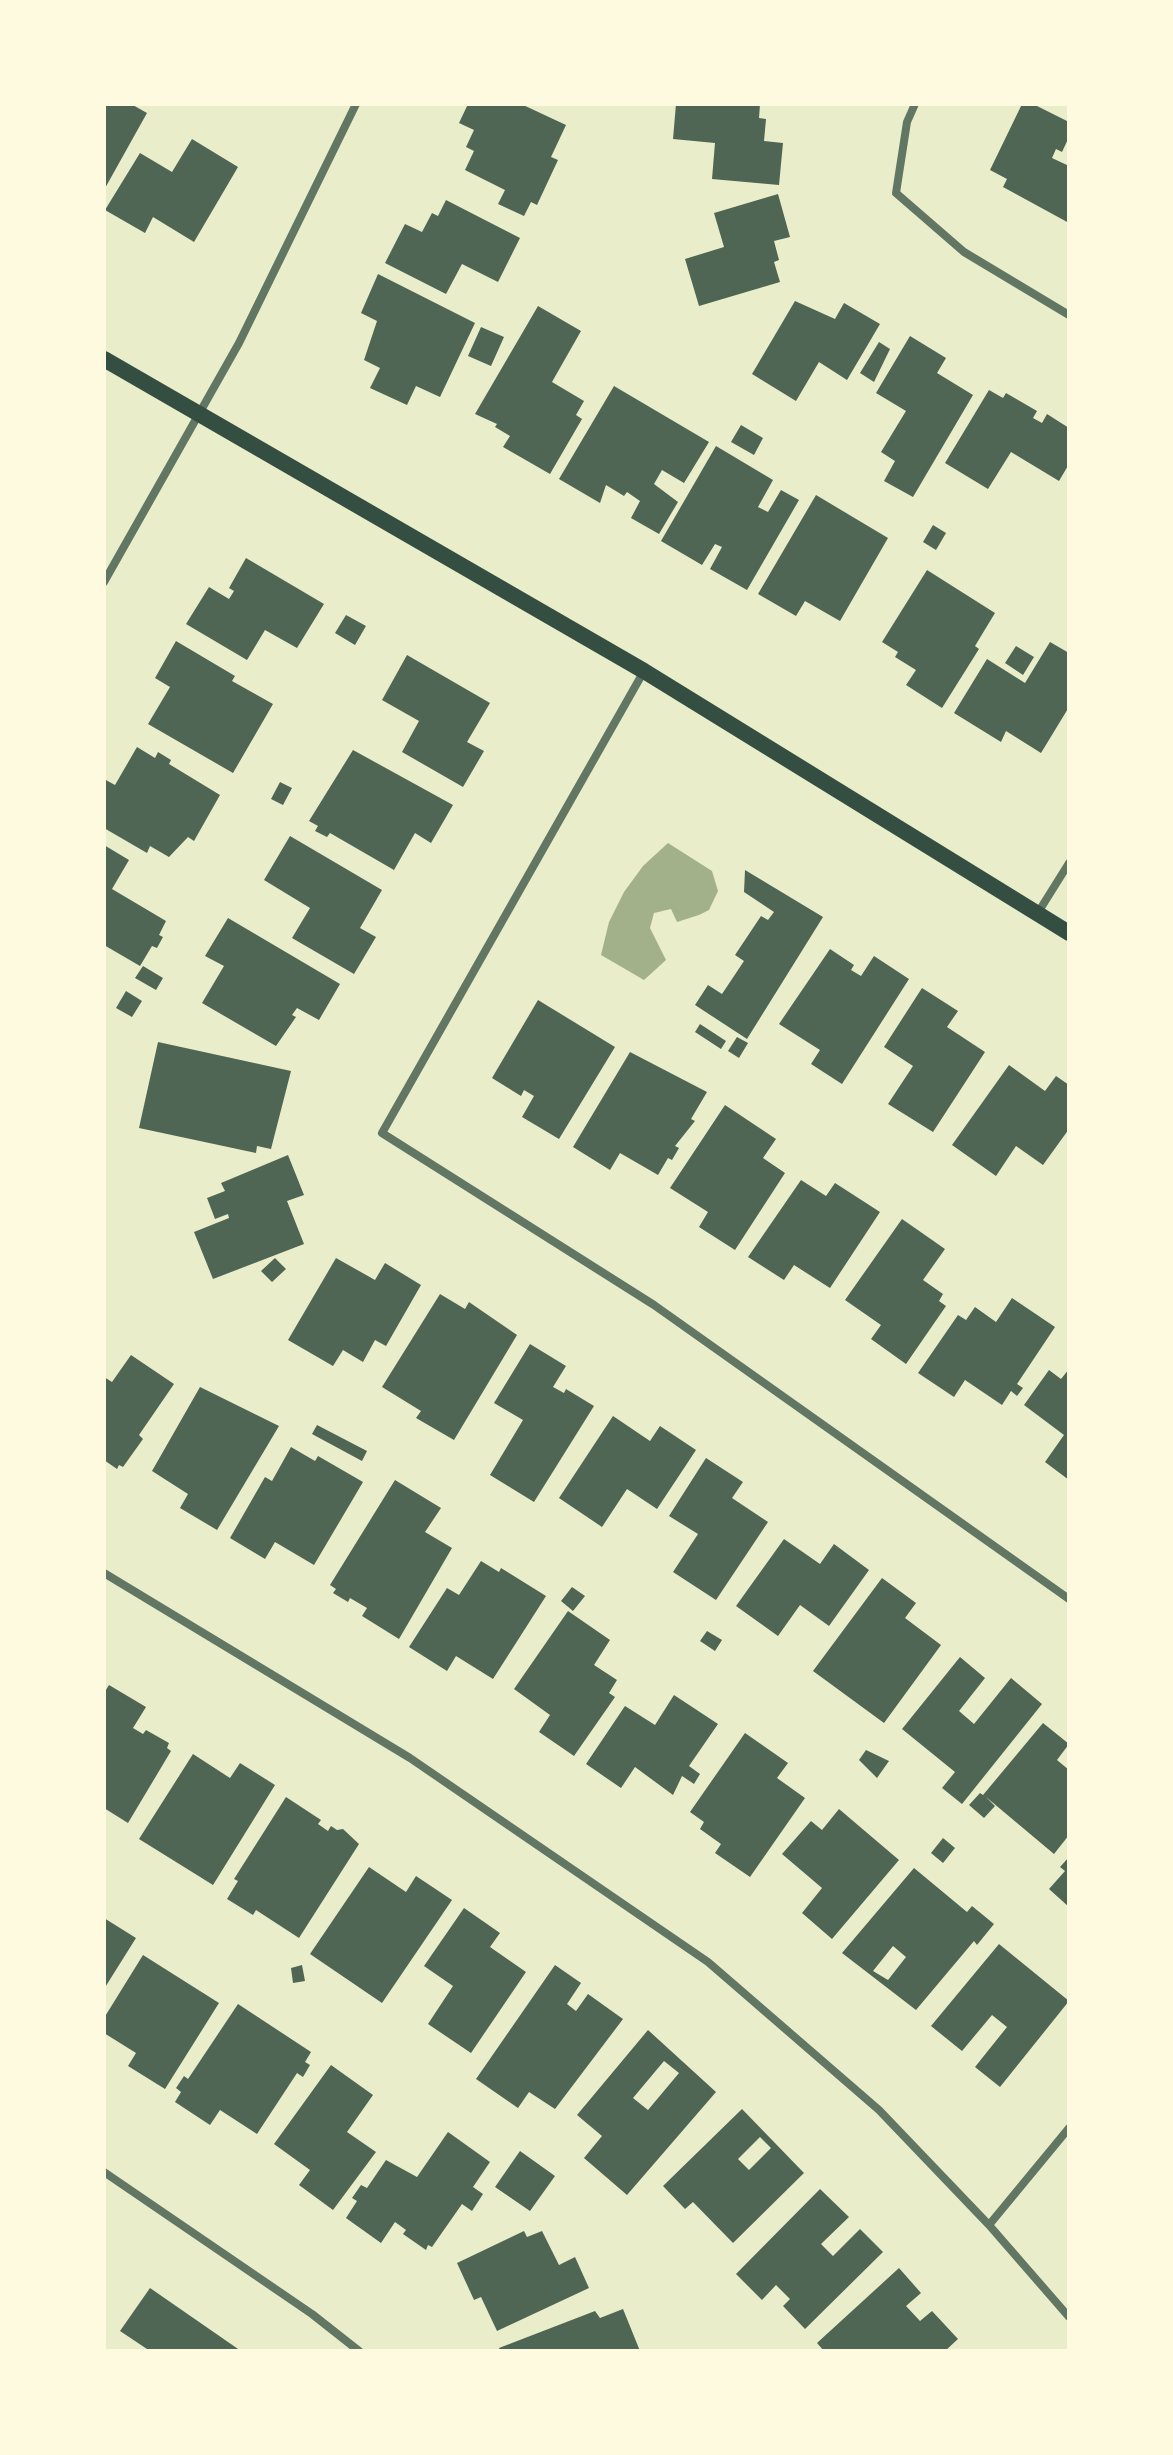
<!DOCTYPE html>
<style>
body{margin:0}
#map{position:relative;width:1173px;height:2455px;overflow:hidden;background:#e9edc9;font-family:"Varela Round",sans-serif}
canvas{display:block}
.frame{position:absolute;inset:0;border:106px solid #fefae0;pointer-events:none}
</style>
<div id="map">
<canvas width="1173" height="2455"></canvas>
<div class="frame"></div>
</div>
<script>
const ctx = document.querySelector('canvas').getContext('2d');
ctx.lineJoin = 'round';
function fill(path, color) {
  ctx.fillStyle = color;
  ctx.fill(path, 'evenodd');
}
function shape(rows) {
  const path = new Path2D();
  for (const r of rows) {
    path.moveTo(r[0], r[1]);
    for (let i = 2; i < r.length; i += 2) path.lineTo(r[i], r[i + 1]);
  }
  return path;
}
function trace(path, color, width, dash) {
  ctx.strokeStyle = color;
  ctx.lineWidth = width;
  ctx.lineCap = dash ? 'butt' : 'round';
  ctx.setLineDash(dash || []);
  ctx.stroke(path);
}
fill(shape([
 [668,843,712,871,718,891,709,910,699,915,677,922,671,909,654,913,650,928,666,960,644,980,601,955,609,922,624,892,643,866]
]), '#a3b18a');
fill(shape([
 [104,104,131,104,147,113,104,190],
 [468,104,521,104,566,125,551,157,558,160,537,205,531,202,524,216,498,204,505,190,465,170,474,151,466,147,474,130,459,123],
 [676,104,760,104,759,118,766,119,764,141,783,143,779,185,712,179,715,143,673,139],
 [1022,104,1033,104,1069,122,1069,137,1062,152,1056,149,1052,158,1069,166,1069,223,1003,187,1007,179,990,170],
 [192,139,238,167,194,242,153,217,145,233,105,210,140,153,172,172],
 [778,194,790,237,774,241,779,260,774,262,780,282,699,306,685,259,724,247,714,213],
 [446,200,520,238,498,282,462,264,446,294,385,263,405,224,422,232,432,213,438,216],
 [378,274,475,323,440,397,416,386,407,405,370,388,380,368,364,360,377,321,361,313],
 [795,301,835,319,844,303,880,324,847,380,819,362,796,401,752,374],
 [538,306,581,331,552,382,584,401,576,415,582,419,550,474,503,447,510,436,495,427,497,424,475,414],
 [481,327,504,337,491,366,468,356],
 [910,336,946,358,937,373,973,395,913,497,884,481,895,461,881,452,906,411,876,393],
 [879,342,890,349,874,382,860,373],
 [614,386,709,442,684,483,662,470,654,484,678,502,659,534,631,518,640,501,627,492,624,496,606,485,600,503,559,479],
 [989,390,1003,398,1006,393,1037,411,1033,418,1042,423,1047,414,1069,428,1069,464,1059,481,1011,452,988,489,945,463],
 [741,425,763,438,754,455,731,442],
 [716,446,773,480,758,507,768,512,781,490,799,500,747,590,710,569,722,547,715,544,702,565,661,541],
 [816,495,888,538,840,621,805,601,796,616,758,594],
 [933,525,946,533,936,550,923,542],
 [246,558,324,604,297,648,265,630,247,660,186,624,209,587,229,599,234,591,229,588],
 [927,570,995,613,975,646,979,649,942,708,906,685,916,670,895,657,898,652,882,642],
 [346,615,366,626,355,645,335,633],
 [176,641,235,676,232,681,273,704,233,773,148,724,170,687,155,678],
 [1050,642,1069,653,1069,707,1041,753,1006,731,1001,742,954,713,987,659,1025,683],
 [1016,646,1034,657,1023,675,1005,663],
 [407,655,490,703,467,742,484,751,463,787,402,752,419,721,382,700],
 [137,747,155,758,158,752,171,760,169,764,220,795,194,841,188,837,169,857,150,846,147,853,104,828,104,779,115,785],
 [353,750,453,805,431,843,415,833,394,870,330,833,327,837,315,831,318,826,309,821],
 [280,782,292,788,283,805,271,799],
 [290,836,382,890,360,928,376,937,354,974,292,938,310,908,264,880],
 [104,845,129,860,112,889,166,921,159,935,163,937,157,948,152,946,140,966,104,945],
 [745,870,823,917,747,1039,695,1005,708,985,722,994,744,961,735,955,761,916,768,920,774,912,744,892],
 [228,918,340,984,319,1020,297,1008,292,1015,296,1017,276,1046,202,1003,224,966,205,956],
 [830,949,854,965,851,970,861,976,874,956,909,979,842,1084,811,1064,820,1050,779,1024],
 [143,966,163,978,156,990,135,978],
 [922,988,958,1011,947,1027,985,1052,933,1132,888,1104,913,1066,884,1047],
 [126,991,142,1001,132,1017,116,1008],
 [538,1000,615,1047,559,1139,522,1117,534,1096,524,1090,521,1096,492,1078],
 [700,1024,726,1041,721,1049,695,1032],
 [737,1037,748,1043,739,1058,728,1051],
 [158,1042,291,1071,271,1149,257,1146,256,1153,139,1128],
 [630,1052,707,1092,691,1119,695,1121,675,1146,679,1148,672,1160,668,1158,658,1175,620,1153,610,1170,573,1147],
 [1009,1065,1045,1091,1056,1076,1069,1085,1069,1129,1043,1165,1016,1146,996,1176,952,1145],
 [725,1105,776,1139,763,1158,785,1173,735,1250,699,1227,708,1212,670,1188],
 [288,1155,304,1195,287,1201,304,1244,213,1279,194,1232,229,1218,228,1214,215,1219,207,1198,225,1191,221,1183],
 [801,1180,826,1196,835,1183,880,1212,830,1288,794,1265,784,1280,748,1257],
 [902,1219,945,1249,923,1280,943,1294,939,1301,946,1306,906,1364,871,1339,881,1325,845,1300],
 [275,1258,286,1269,272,1282,261,1271],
 [336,1258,375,1280,385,1263,421,1285,386,1346,375,1340,363,1362,343,1350,333,1366,288,1340],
 [440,1294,465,1309,469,1302,517,1335,454,1440,416,1418,421,1411,382,1387],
 [1012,1298,1055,1327,1017,1384,1023,1388,1017,1396,1011,1391,1002,1405,965,1380,954,1397,918,1373,958,1315,966,1320,975,1307,996,1322],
 [530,1344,566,1366,553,1387,564,1393,566,1389,594,1406,534,1502,490,1475,523,1420,494,1403],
 [131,1355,174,1384,139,1435,143,1439,123,1467,119,1465,117,1469,104,1460,104,1377,112,1382],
 [1069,1369,1069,1480,1045,1462,1064,1435,1024,1405,1049,1370,1061,1379],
 [200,1387,279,1426,217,1530,180,1508,188,1494,152,1471],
 [613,1416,650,1441,660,1426,696,1450,657,1509,627,1489,602,1527,559,1498],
 [317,1425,367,1451,362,1461,312,1434],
 [291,1447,315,1461,318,1456,363,1482,314,1565,275,1542,265,1559,230,1538,265,1477,272,1481],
 [706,1458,743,1482,732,1498,768,1522,716,1600,673,1572,698,1534,669,1516],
 [395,1480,441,1508,425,1532,452,1548,399,1639,362,1616,367,1608,350,1598,348,1602,333,1593,336,1589,330,1585],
 [784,1539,820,1564,834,1544,869,1570,829,1626,800,1605,778,1636,736,1606],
 [481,1561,499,1572,501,1568,546,1596,493,1679,456,1656,447,1671,409,1647,447,1588,459,1595],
 [882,1578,916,1603,905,1618,941,1645,884,1723,813,1671],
 [572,1587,585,1596,573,1611,561,1601],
 [568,1611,610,1640,594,1665,617,1680,609,1693,615,1697,574,1756,539,1732,550,1715,514,1689],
 [707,1631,722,1640,715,1651,700,1641],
 [960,1657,985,1678,959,1711,974,1724,1011,1678,1042,1704,962,1804,942,1788,955,1772,902,1729],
 [109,1685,146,1707,133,1728,143,1734,146,1730,169,1743,167,1748,171,1751,128,1823,104,1808,104,1693],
 [674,1695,718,1724,689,1766,700,1774,694,1784,682,1776,673,1795,635,1767,621,1788,586,1764,625,1706,655,1725],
 [1043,1723,1069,1744,1057,1760,1069,1770,1069,1835,1054,1854,986,1797,995,1806,984,1818,969,1805,980,1793,983,1795],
 [745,1733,788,1763,777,1778,805,1798,750,1877,715,1853,721,1844,700,1829,704,1822,690,1812],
 [866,1750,889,1761,877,1778,859,1760],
 [193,1754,230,1778,240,1763,275,1785,213,1885,139,1839],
 [286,1797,321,1820,318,1824,328,1831,331,1826,337,1830,343,1829,359,1844,299,1938,256,1910,253,1915,227,1899,238,1881,234,1879],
 [839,1809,899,1860,832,1939,802,1913,822,1888,782,1854,811,1821,822,1830],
 [943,1838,955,1848,943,1863,931,1853],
 [1069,1857,1069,1907,1049,1889,1065,1871,1060,1867],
 [369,1867,406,1892,416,1876,452,1900,382,2003,310,1954],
 [914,1868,967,1912,972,1906,994,1924,977,1945,974,1941,916,2010,842,1953],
 [893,1946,906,1957,888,1980,873,1971],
 [464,1908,500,1933,490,1947,526,1972,471,2053,428,2024,453,1986,424,1966],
 [104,1918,136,1938,104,1989],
 [999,1944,1069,2001,1000,2087,975,2067,1007,2027,992,2015,962,2051,931,2026],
 [143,1955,219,2003,165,2089,128,2066,136,2053,104,2033,104,2018],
 [302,1965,305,1981,293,1983,291,1968],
 [555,1965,581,1983,567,2004,576,2011,588,1994,623,2019,555,2109,529,2092,518,2108,476,2079],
 [238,2004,311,2052,305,2062,310,2065,303,2077,297,2073,257,2134,220,2110,210,2125,175,2102,181,2092,176,2088,184,2076,188,2079],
 [648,2030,716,2092,627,2195,584,2158,602,2136,577,2115],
 [664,2061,679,2073,648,2110,633,2098],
 [331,2065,373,2095,347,2132,376,2152,333,2210,299,2185,310,2170,274,2144],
 [742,2109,804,2173,733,2243,693,2202,685,2209,663,2186],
 [760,2137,771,2148,749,2170,738,2159],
 [448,2132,490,2162,473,2187,483,2194,472,2211,462,2204,432,2247,428,2245,426,2250,403,2234,406,2230,395,2222,381,2243,346,2218,357,2201,352,2198,361,2185,367,2188,386,2160,417,2177],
 [520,2151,555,2176,530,2211,495,2187],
 [820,2189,849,2217,821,2244,833,2256,860,2229,883,2252,805,2329,783,2306,790,2299,776,2285,762,2300,736,2274],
 [524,2231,527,2237,542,2231,559,2265,575,2257,589,2288,497,2331,481,2297,474,2300,457,2263],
 [899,2268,921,2293,906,2306,920,2321,932,2311,958,2339,945,2351,824,2351,817,2343],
 [150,2288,241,2351,150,2351,120,2331],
 [623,2309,640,2351,500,2351,499,2348,595,2311,600,2318]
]), '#4f6655');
trace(shape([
 [915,104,907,122,896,193,964,252,1069,315],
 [104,582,239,343,356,104],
 [644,671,382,1133,654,1305,1069,1599],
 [1039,911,1069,863],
 [104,1573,410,1758,708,1962,879,2110,989,2225,1069,2317],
 [104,2172,312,2314,359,2351],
 [989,2225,1069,2128]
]), '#617663', 8);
trace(shape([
 [104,359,644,671,1069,933]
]), '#344e41', 16);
</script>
